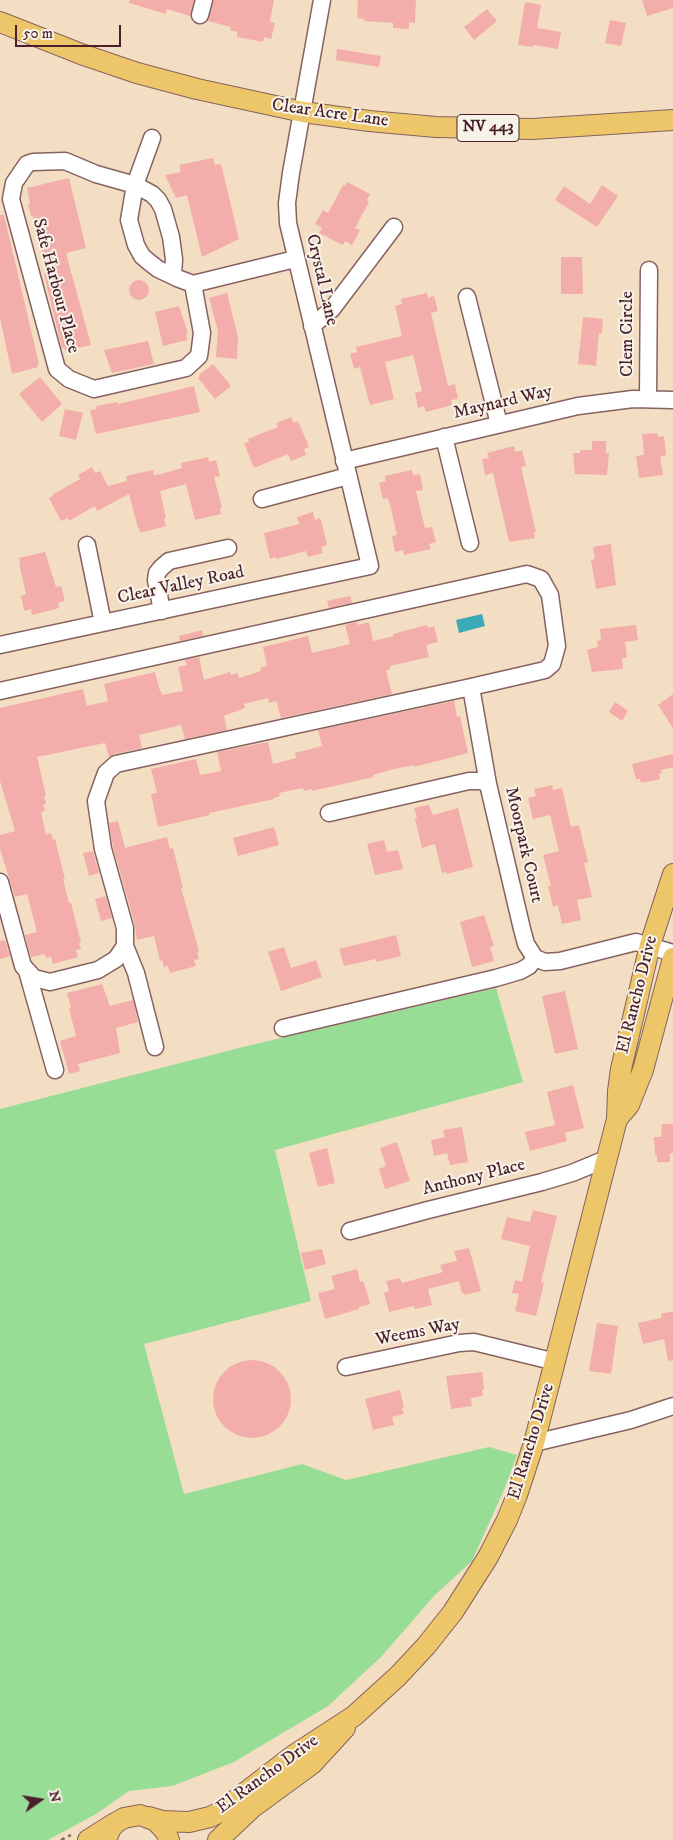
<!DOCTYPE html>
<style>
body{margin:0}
#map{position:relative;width:673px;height:1840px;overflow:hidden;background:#f4dec3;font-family:"IM FELL DW Pica",serif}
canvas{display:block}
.north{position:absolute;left:15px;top:1775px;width:50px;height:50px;-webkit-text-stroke:4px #f7f3e8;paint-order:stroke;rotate:77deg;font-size:14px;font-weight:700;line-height:20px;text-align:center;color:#4a1f2b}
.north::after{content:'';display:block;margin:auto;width:18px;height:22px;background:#4a1f2b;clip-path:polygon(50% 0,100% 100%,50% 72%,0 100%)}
.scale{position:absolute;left:15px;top:25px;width:106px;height:22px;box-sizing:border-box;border:2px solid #4a1f2b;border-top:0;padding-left:6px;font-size:15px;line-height:18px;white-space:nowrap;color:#4a1f2b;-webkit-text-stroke:4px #f7f3e8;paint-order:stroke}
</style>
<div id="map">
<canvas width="673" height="1840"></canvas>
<div class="north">N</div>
<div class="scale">50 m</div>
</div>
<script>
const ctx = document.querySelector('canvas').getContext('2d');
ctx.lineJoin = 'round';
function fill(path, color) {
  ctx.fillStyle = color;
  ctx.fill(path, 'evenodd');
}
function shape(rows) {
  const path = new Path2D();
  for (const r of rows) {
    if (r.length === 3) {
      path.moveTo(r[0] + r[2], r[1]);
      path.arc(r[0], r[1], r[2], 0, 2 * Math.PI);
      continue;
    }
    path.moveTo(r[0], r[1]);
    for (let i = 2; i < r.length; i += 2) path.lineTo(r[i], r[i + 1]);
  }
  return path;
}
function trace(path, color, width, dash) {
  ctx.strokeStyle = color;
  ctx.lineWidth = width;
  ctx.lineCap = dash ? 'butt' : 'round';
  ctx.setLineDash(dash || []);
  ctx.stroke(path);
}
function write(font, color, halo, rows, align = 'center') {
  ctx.font = font + ' "IM FELL DW Pica",serif';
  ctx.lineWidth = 4;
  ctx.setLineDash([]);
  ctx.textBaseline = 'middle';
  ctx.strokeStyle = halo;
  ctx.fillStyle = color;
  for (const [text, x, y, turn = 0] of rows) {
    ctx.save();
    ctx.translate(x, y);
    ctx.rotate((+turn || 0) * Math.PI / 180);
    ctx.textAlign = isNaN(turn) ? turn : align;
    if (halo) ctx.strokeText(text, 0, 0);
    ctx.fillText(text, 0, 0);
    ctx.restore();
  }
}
fill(shape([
 [496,988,523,1082,275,1150,311,1301,144,1344,184,1494,302,1464,346,1480,489,1447,517,1455,504,1490,472,1561,434,1596,381,1657,328,1706,234,1762,172,1786,129,1791,96,1814,48,1840,0,1840,0,1109,247,1046]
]), '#97dd95');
fill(shape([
 [482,614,485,626,459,633,456,620]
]), '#3aabb6');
fill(shape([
 [130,0,194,0,190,16,167,9,166,14,129,3],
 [214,0,274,0,270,22,275,23,271,39,264,37,263,42,237,37,237,32,230,30,231,27,208,21],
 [358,0,416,0,415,23,409,22,409,29,393,28,393,23,364,21,365,19,357,18],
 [642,0,673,0,673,8,647,16],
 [525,2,541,5,537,28,561,32,558,49,534,45,533,47,518,45],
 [487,9,497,21,474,40,464,27],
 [610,20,626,23,621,46,605,43],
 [337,49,381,56,379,67,336,60],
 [213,158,215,165,221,164,239,239,202,257,187,195,176,198,165,175,181,172,179,165],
 [69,178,86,248,66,253,91,345,65,351,64,348,62,348,47,287,44,273,46,273,45,266,33,216,31,216,28,204,30,204,27,188],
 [347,182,370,194,367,200,369,202,355,228,360,230,352,245,345,241,343,245,319,233,322,228,315,224,323,210,328,213,343,185,345,186],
 [602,185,618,196,597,227,555,200,564,186,590,204],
 [0,215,4,215,39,364,37,364,38,367,12,374,0,318],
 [561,257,582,257,583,294,561,294],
 [139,290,10],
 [227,293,238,337,237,359,216,357,218,331,209,298],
 [427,293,428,298,434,296,438,311,431,313,448,386,455,384,458,399,451,400,452,405,426,412,424,406,418,408,415,393,422,391,413,355,385,362,394,399,370,405,360,367,354,369,350,354,357,352,356,347,402,336,395,306,402,304,401,299],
 [179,306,188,333,186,334,187,340,163,346,155,312],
 [583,317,603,319,602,333,599,333,596,366,578,364],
 [148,341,154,364,112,373,104,350],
 [213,364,231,386,215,399,198,378,200,376,199,375],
 [40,377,62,404,42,422,19,394],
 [194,386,200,412,96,434,90,410,97,409,96,406,117,402,118,404],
 [65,409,83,413,76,440,59,436],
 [291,417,294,423,298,421,309,447,304,449,306,455,291,461,288,454,254,468,244,443,249,442,248,439,278,427,276,423],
 [657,433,658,437,664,436,666,455,660,457,663,475,639,478,636,456,644,455,642,434],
 [592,441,606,441,606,453,609,453,607,475,575,474,573,453,580,453,580,450,592,450],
 [514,446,515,452,522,450,526,466,521,467,536,532,534,532,535,538,509,542,493,473,485,475,482,459,489,458,487,453],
 [208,457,209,462,216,460,220,476,214,477,222,508,220,508,221,514,195,520,186,484,160,491,166,518,164,519,166,526,140,533,139,528,138,528,129,494,97,511,95,506,69,521,68,518,61,521,49,498,53,496,52,495,80,479,78,475,92,467,95,473,100,471,108,486,127,481,126,476,153,470,154,475,161,474,182,468,181,463],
 [412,470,413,475,420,474,423,490,416,491,425,528,432,527,436,542,429,544,431,549,404,555,403,550,395,552,392,536,397,535,391,509,388,498,383,499,379,483,386,481,385,476],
 [313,512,315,520,320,518,322,524,327,545,321,547,323,553,308,557,306,551,276,559,275,557,270,559,264,533,299,524,297,517],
 [611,544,616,585,596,589,591,560,595,559,593,547],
 [45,552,56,587,61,586,65,601,58,603,59,608,32,615,31,609,24,611,21,596,26,594,19,563,20,563,19,558],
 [350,596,352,603,329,608,327,601],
 [357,622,358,625,369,622,373,641,394,636,393,634,427,625,428,628,434,626,438,642,426,645,429,657,390,666,390,669,386,670,392,694,281,718,277,703,276,701,269,703,268,698,244,704,245,708,224,716,227,730,185,739,181,725,139,735,142,748,114,754,109,757,105,743,37,757,46,796,44,796,46,804,43,805,45,811,41,812,46,835,51,833,53,840,55,839,65,879,63,879,69,903,71,903,81,942,79,943,81,949,76,950,78,957,53,964,51,957,46,958,45,954,31,957,25,935,37,932,27,894,15,897,0,849,0,835,15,831,0,781,0,708,83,689,87,706,108,701,104,684,155,672,160,691,161,691,162,695,183,691,178,667,187,665,185,660,199,657,204,680,230,672,231,675,237,673,239,678,261,671,260,668,267,666,263,647,308,636,312,653,350,644,345,625],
 [636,625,638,640,625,642,627,658,622,658,623,669,592,672,587,650,598,647,597,641,601,640,600,629],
 [202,630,203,636,180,641,179,636],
 [673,694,673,728,658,705],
 [454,701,457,717,460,716,468,753,414,767,414,765,390,770,373,775,374,777,312,791,311,789,304,791,303,788,279,793,280,796,273,798,274,799,209,813,210,815,158,827,151,794,157,793,151,769,196,759,200,775,221,771,217,752,268,742,273,764,296,758,295,753,322,746,318,730],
 [615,702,628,711,622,721,609,712],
 [673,754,673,767,661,770,662,773,659,774,660,779,641,783,640,779,636,779,632,764],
 [552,785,553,790,562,788,571,827,579,825,588,862,584,863,592,897,577,900,581,920,562,924,558,905,553,907,548,886,551,886,543,855,559,851,550,815,533,819,528,798,536,796,534,789],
 [429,805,433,815,458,808,473,867,447,874,446,872,442,873,435,844,422,848,415,819,417,818,414,808],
 [118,821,125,848,167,837,170,849,173,848,183,888,181,888,199,951,197,952,199,959,194,960,196,966,170,973,168,966,164,967,162,960,160,961,154,936,137,940,135,925,113,847,109,823],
 [274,827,279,845,238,856,233,838],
 [384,840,387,852,398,850,403,869,375,875,367,844],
 [93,851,99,873,89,876,83,853],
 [106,896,112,918,101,921,95,899],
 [484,915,494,946,490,947,494,961,472,967,460,922],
 [396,935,401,956,376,962,376,959,344,966,339,949],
 [5,940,10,956,0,959,0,941],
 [284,947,291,968,316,960,322,977,281,991,268,952],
 [102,984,110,1006,133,1000,138,1022,116,1028,120,1053,78,1064,80,1071,69,1074,60,1041,76,1036,69,1009,71,1008,67,993],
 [565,991,578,1049,555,1054,542,996],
 [573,1085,584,1128,565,1133,567,1141,530,1151,525,1132,555,1125,547,1092],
 [662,1124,673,1124,673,1153,670,1153,670,1162,657,1162,657,1155,655,1155,654,1137,661,1137],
 [462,1127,468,1162,450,1165,447,1153,434,1156,431,1140,445,1137,443,1130],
 [397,1142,410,1181,385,1189,379,1169,386,1166,380,1148],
 [327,1148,335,1183,318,1187,309,1153],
 [533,1210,557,1216,541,1282,544,1283,536,1316,515,1311,519,1294,512,1293,515,1280,522,1282,530,1246,501,1239,507,1217,530,1222],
 [469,1248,481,1291,465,1295,464,1293,462,1293,459,1281,428,1289,432,1305,415,1309,414,1306,389,1312,384,1293,389,1291,386,1281,400,1278,402,1283,443,1272,440,1265,457,1261,454,1251],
 [322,1249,326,1264,305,1270,301,1253],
 [357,1269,360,1282,363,1281,366,1289,370,1304,359,1307,359,1309,325,1319,318,1293,335,1289,331,1276],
 [673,1311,673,1360,668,1361,664,1339,643,1344,638,1323,661,1318,661,1314],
 [597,1323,618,1326,611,1374,589,1371],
 [252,1399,39],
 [482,1372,484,1390,482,1390,483,1396,471,1398,472,1406,451,1409,446,1376],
 [400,1390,404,1407,402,1408,404,1414,392,1417,394,1425,373,1430,365,1399]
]), '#f3adaa');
const minor = shape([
 [200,15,204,0],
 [152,138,135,185,129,220,136,245,142,256,149,262,158,269,177,278,193,284,295,259],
 [173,275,174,259,171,237,163,209,158,200,152,194,135,185,96,174,65,161,33,162,27,164,14,183,11,199,57,369,69,379,94,389,186,368,199,356,202,333,193,284],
 [467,297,499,424],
 [312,326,332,309,394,227],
 [648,398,649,270],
 [444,437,470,543],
 [344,461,578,406,633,399,673,400],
 [262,499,348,476],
 [87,545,103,623],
 [162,611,156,580,157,573,161,568,169,561,228,548],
 [0,645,370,566,288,223,287,203,291,173,322,0],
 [0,691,527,574,541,579,550,595,557,646,552,664,545,670,471,687,488,784],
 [329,813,469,781,481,781,488,784,522,929,526,944,535,958,545,962,560,961,636,942,673,953],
 [0,882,23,966,34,978,50,982,98,970,116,959,125,946,125,928,103,849,96,801,106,773,116,764,471,687],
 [125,946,136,973,155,1047],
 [27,971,55,1070],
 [283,1028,496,978,520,971,529,966,535,958],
 [350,1231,428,1210,542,1182,572,1173,606,1159],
 [346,1367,459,1343,474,1342,556,1362],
 [534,1443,631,1420,673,1406]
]);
const major = shape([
 [0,22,81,54,137,73,197,89,303,112,369,121,436,127,532,129,673,120],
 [617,1119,629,1105,643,1070,673,958],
 [149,1817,163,1821,189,1822,210,1817,220,1812,294,1755,354,1716,398,1676,426,1646,453,1612,488,1557,507,1520,517,1495,534,1443,617,1119,618,1091,621,1069,650,945,673,874],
 [88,1840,115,1823],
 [106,1840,111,1828,117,1822,124,1818,140,1815,156,1821,166,1832,169,1840],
 [218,1840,252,1808,312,1764,345,1728]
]);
trace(minor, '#866260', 19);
trace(major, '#866260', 22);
trace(shape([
 [61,1840,71,1835]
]), '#866260', 2.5, [4, 4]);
trace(minor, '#fff', 16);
trace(major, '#ecc669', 20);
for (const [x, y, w] of [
 [488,128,62]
]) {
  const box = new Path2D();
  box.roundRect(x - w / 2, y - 13.5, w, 27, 4);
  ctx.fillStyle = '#f7f3e8';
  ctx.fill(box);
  trace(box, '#4a1f2b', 1);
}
write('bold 16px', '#4a1f2b', null, [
 ["NV 443",488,128]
]);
write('18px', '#4a1f2b', '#f7f3e8', [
 ["Clear Acre Lane",330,114,8],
 ["Crystal Lane",321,280,77],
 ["Safe Harbour Place",55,286,75],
 ["Clem Circle",628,334,-90],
 ["Maynard Way",503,403,-13],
 ["Clear Valley Road",181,586,-12],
 ["Moorpark Court",523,845,77],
 ["El Rancho Drive",638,995,-76],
 ["Anthony Place",474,1178,-14],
 ["Weems Way",418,1333,-11],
 ["El Rancho Drive",532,1442,-73],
 ["El Rancho Drive",268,1775,-36]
]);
</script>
